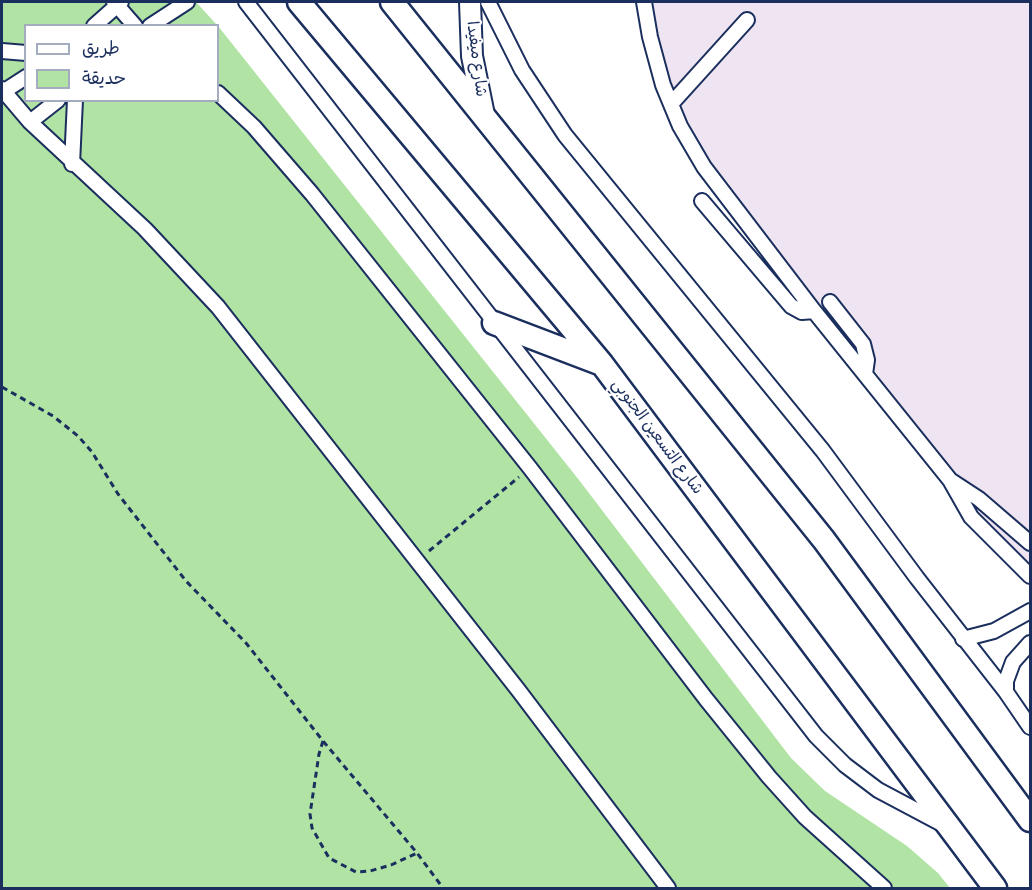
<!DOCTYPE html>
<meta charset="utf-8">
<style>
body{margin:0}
#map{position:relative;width:1032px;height:890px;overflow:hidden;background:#fff;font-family:Pangolin,"Playpen Sans Arabic",sans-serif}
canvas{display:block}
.frame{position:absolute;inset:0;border:3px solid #1b2f5e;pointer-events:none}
.legend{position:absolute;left:24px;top:24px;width:195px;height:78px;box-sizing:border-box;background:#fff;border:2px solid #a4acbf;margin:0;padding:8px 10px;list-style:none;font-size:18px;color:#1b2f5e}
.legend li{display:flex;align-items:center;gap:12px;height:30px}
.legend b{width:30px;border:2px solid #a4acbf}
</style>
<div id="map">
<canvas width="1032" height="890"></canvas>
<div class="frame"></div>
<ul class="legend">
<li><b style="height:8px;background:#fff"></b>طريق</li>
<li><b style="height:16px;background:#b0e3a4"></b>حديقة</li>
</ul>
</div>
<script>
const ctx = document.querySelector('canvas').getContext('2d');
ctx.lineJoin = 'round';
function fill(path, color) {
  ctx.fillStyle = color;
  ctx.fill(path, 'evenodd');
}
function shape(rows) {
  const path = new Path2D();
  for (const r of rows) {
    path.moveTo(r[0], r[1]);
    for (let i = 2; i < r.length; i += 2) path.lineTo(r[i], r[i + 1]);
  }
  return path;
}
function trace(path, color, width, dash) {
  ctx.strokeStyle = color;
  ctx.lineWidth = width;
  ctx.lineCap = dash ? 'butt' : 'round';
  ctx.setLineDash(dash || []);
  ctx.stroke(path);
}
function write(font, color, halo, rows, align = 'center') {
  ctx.font = font + ' Pangolin,"Playpen Sans Arabic",sans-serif';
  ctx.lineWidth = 4.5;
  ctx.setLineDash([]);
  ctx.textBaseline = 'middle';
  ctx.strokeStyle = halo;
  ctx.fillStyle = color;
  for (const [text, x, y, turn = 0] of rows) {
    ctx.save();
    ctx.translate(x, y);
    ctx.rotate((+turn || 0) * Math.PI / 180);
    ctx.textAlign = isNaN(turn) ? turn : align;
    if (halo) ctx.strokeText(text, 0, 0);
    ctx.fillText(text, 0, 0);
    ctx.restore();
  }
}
fill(shape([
 [637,2,1030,2,1029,572,847,355,678,128,641,27]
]), '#efe5f2');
fill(shape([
 [2,2,196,2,217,25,26,26,26,100,218,100,218,26,579,480,791,758,825,791,907,846,938,873,950,888,2,888]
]), '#b0e3a4');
const street = shape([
 [114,2,135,26],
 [246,2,816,736,845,765,878,790,944,825],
 [488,2,522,70,565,135,823,451,917,578,1006,692,1030,727],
 [644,2,650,37,663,85,680,126,704,167,814,311,950,480,971,517,1030,576],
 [94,26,121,2],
 [150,26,187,2],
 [2,51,26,53],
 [2,89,30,122,145,229,218,307,519,691,668,888],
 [3,92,26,77],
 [218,93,254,127,312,194,530,468,706,699,769,777,805,817,884,888],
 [671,104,747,20],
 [30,122,58,100],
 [72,164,75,100],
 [702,201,791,306,802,312,814,311],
 [830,302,863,344,867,360,865,374],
 [950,480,979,499,1030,543],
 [963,639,994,631,1030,611],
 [1006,692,1006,681,1013,662,1030,643]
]);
const secondary = shape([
 [470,2,472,56,484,115]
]);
const primary = shape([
 [299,2,602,364,995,888],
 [392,2,824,540,1030,820],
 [494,323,599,363]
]);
trace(street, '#1b2f5e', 18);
trace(secondary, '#1b2f5e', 24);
trace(primary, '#1b2f5e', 27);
trace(shape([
 [2,387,53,416,78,436,92,452,118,494,186,581,246,643,323,741,417,853,443,888],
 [429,551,519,477],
 [323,741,319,754,310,814,312,828,329,858,356,872,370,871,391,865,417,853]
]), '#1b2f5e', 3, [6, 4.5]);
trace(street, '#fff', 14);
trace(secondary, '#fff', 20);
trace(primary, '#fff', 22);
write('16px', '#1b2f5e', '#fff', [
 ["شارع ميفيدا",476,59,83],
 ["شارع التسعين الجنوبي",657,437,53]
]);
</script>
